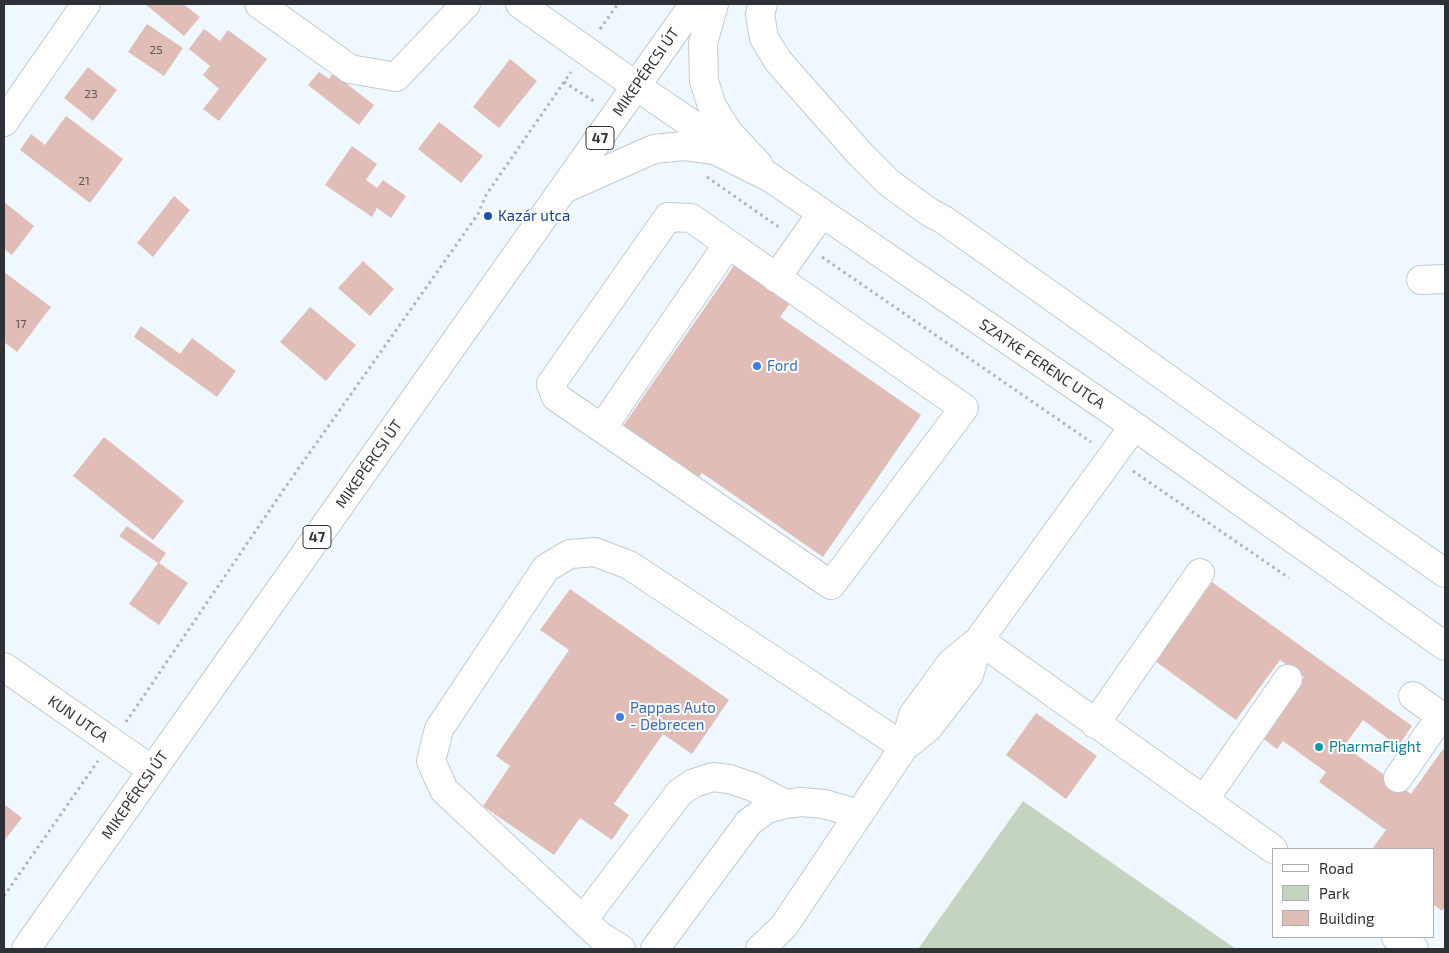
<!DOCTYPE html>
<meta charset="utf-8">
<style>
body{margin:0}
#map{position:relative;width:1449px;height:953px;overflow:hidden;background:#f0f8ff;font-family:"Exo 2",sans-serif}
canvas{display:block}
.frame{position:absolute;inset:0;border:5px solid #2e3236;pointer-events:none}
.legend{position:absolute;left:1272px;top:848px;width:162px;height:90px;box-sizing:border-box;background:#fff;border:1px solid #abadaf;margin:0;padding:6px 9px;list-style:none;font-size:15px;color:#2e3236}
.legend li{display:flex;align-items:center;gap:10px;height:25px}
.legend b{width:25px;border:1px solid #abadaf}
</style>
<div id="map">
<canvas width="1449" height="953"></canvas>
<div class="frame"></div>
<ul class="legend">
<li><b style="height:6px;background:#fff"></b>Road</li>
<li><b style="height:14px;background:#c5d4c1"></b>Park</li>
<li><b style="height:14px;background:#e0bdb6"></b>Building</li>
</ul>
</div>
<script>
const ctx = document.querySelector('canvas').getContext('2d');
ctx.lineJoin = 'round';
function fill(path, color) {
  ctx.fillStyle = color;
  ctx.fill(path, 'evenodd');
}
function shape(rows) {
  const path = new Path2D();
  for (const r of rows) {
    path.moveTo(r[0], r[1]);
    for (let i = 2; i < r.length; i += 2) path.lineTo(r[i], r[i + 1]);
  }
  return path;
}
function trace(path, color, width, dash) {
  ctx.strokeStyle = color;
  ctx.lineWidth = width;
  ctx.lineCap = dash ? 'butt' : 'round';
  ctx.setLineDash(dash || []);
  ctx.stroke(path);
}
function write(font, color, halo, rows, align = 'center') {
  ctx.font = font + ' "Exo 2",sans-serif';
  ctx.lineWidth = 4;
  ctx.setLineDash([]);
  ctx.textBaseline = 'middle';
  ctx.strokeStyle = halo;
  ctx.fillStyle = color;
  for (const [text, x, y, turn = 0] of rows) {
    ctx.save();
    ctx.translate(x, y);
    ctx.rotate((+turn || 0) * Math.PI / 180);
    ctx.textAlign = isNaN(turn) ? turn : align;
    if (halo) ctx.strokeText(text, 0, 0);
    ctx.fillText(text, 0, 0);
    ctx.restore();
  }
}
fill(shape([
 [1023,801,1236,949,918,949]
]), '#c5d4c1');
fill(shape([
 [145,4,183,4,200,17,184,36],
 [147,24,183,48,164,76,128,52],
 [204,29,220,41,228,30,267,59,219,121,203,109,219,89,203,75,210,66,189,49],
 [510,59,537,81,499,128,473,107],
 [88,67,117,90,93,121,64,98],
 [319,72,329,79,333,73,374,105,359,125,308,85],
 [66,116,123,159,90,203,20,150,31,134,45,145],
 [439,122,483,156,461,183,418,149],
 [352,146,377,164,366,180,377,188,383,180,406,196,391,218,377,208,372,217,325,185],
 [174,196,190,210,153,257,137,243],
 [4,202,34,226,12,255,4,249],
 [363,261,394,289,370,316,338,288],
 [735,264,791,302,780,317,921,415,823,557,702,473,696,481,621,429],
 [4,272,51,307,17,352,4,342],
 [310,307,356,345,326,381,280,342],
 [141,326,180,354,192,338,236,371,217,397,134,337],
 [104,437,184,501,153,540,73,476],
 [127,526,166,553,159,563,188,583,159,625,129,604,158,563,119,536],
 [1212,582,1412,726,1398,746,1363,720,1344,746,1411,794,1443,749,1445,751,1445,906,1442,911,1433,904,1433,849,1372,849,1386,830,1319,782,1326,772,1283,741,1277,749,1261,737,1304,677,1280,660,1236,720,1155,661],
 [570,589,729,700,692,754,663,734,614,804,629,815,612,840,580,818,554,855,483,806,510,766,496,756,569,650,540,630],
 [1036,713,1097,756,1066,799,1006,755],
 [4,804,22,818,4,841]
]), '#e0bdb6');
const minor = shape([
 [259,4,350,69,396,77,466,4],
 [520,4,636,86,1134,426,1445,646],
 [763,4,760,14,764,38,778,61,861,155,888,182,929,212,944,220,1244,433,1445,573],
 [4,122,86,4],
 [668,217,691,218,964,408,831,585,556,397,551,384,668,217],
 [776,278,822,213],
 [1421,280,1445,279],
 [602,428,728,244],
 [979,640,1273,849],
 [4,667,152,770],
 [1413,696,1445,719],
 [1095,724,1200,573],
 [904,747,928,728,969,675,979,640],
 [1398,778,1441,716],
 [1204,800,1288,679],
 [583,920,680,792,694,783,713,777,729,779,753,787,785,804],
 [1396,937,1414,949],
 [621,949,600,936,444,790,431,761,439,729,546,568,570,554,595,552,629,565,904,747],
 [655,949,749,822,767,809,785,804,801,802,824,804,859,814],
 [760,949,784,926,904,747,913,715,951,663,979,640,1134,426]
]);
const major = shape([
 [714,4,703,43,704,81,712,106,728,132,758,164],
 [564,189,654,149,684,146,715,150,773,179],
 [26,949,694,4]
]);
trace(minor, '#c1cbd4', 30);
trace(major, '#c1cbd4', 30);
trace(shape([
 [600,29,618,4],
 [564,82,595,102],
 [707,177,780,228],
 [822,257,1091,442],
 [1133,471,1289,578],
 [126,722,282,492,478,214,486,195,571,72],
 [4,896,98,761]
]), '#acb3b9', 3, [2.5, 4]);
trace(minor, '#fff', 28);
trace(major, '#fff', 28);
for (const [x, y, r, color] of [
 [488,216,5,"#1a4fb4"],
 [757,366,5,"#3f7fe0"],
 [620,717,5,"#3f7fe0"],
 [1319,747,5,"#0f9aa8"]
]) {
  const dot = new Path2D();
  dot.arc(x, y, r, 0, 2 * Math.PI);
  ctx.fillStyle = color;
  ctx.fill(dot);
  trace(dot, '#fff', 2);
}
write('12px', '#5a5556', null, [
 ["25",156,50],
 ["23",91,94],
 ["21",84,181],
 ["17",21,324]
]);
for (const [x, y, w] of [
 [600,138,28],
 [317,537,28]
]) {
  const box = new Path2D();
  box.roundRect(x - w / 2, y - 11.5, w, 23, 4);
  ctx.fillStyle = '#fff';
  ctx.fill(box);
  trace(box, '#2e3236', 1);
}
write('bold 14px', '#2e3236', null, [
 ["47",600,138],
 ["47",317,537]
]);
write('15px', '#2e3236', '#fff', [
 ["MIKEPÉRCSI ÚT",646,72,-55],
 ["SZATKE FERENC UTCA",1042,364,34],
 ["MIKEPÉRCSI ÚT",369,464,-55],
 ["KUN UTCA",78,719,35],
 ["MIKEPÉRCSI ÚT",135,795,-55]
]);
write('15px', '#164399', '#fff', [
 ["Kazár utca",498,216]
], 'left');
write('15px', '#366cbe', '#fff', [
 ["Ford",767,366],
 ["Pappas Auto",630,708],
 ["- Debrecen",630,725]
], 'left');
write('15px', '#0d838f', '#fff', [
 ["PharmaFlight",1329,747]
], 'left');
</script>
